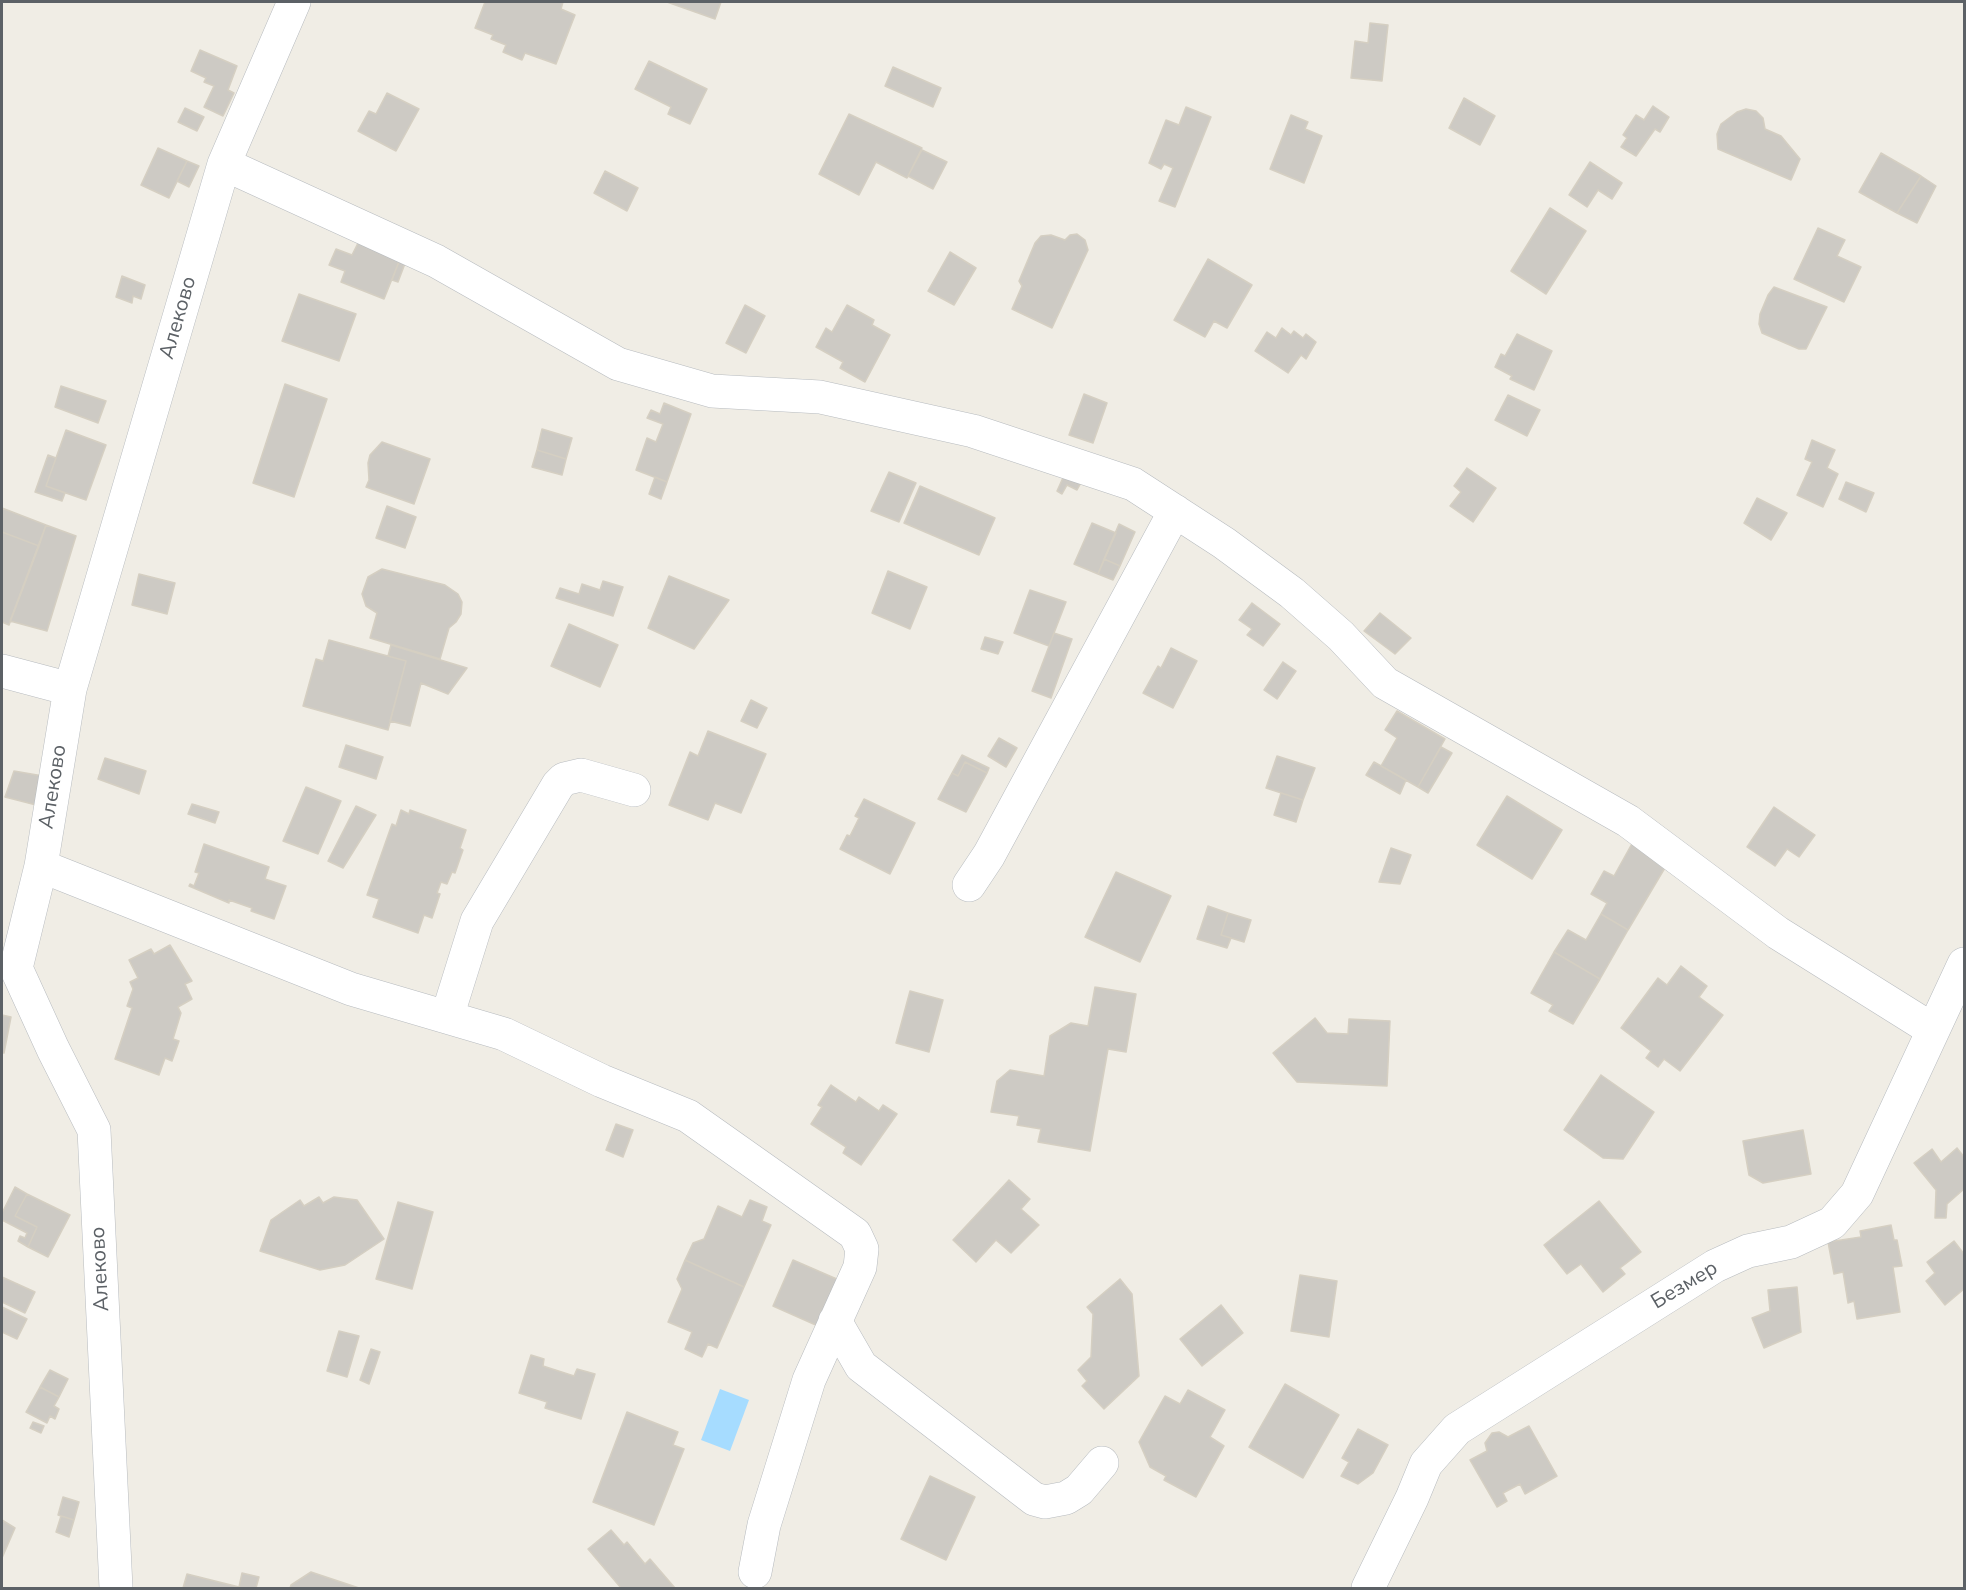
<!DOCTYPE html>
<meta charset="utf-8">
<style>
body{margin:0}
#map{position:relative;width:1966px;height:1590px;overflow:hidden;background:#f0ede5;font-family:"Nunito Sans",sans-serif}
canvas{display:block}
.frame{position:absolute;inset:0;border:3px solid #5c6166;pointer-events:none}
</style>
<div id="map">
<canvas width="1966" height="1590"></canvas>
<div class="frame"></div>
</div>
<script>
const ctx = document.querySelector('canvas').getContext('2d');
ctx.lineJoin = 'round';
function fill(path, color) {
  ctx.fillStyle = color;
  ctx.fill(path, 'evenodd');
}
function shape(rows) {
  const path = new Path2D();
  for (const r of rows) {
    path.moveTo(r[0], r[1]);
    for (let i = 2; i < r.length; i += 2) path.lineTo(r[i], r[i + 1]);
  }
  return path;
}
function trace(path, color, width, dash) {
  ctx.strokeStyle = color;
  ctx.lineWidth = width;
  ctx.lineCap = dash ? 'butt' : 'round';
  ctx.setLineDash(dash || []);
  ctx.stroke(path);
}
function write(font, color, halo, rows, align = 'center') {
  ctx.font = font + ' "Nunito Sans",sans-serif';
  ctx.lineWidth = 4.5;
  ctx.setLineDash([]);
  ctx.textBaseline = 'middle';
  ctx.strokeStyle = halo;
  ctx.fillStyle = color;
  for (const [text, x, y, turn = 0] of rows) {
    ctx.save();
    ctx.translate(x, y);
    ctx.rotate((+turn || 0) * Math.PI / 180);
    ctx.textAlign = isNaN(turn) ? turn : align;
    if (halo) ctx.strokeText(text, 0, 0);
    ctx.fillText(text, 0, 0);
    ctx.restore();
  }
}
fill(shape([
 [720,1389,749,1400,730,1451,701,1440]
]), '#a6dcff');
const building = shape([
 [485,2,563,2,561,9,575,15,556,64,525,53,522,60,503,52,506,45,491,39,493,35,475,28,485,2],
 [667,2,721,2,715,19,667,2],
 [1370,23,1388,25,1382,81,1351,78,1355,41,1368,43,1370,23],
 [200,50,237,66,228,90,234,93,223,116,204,107,214,86,204,82,206,78,191,71,200,50],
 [649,61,707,89,690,124,668,114,671,107,635,89,649,61],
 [893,67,941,88,933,107,885,86,893,67],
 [387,93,419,109,396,151,358,131,369,111,376,114,387,93],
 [1464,98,1495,116,1480,145,1449,128,1464,98],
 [1653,106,1669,117,1660,132,1655,129,1636,156,1621,147,1627,138,1623,135,1636,115,1644,120,1653,106],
 [1186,107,1211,117,1175,207,1159,201,1173,168,1164,164,1161,169,1149,163,1166,120,1179,125,1186,107],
 [185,108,204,117,197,131,178,122,185,108],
 [1746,109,1756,111,1763,118,1765,129,1781,136,1800,159,1791,180,1718,149,1717,134,1721,124,1737,112,1746,109],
 [849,114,922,148,907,178,876,162,859,195,819,174,849,114],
 [1291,115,1308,122,1305,129,1322,136,1304,183,1270,169,1291,115],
 [158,148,187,161,169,198,141,185,158,148],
 [922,150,947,162,933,189,908,176,922,150],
 [1881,153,1921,176,1897,213,1859,192,1881,153],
 [187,161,199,166,189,187,177,181,187,161],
 [1590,162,1622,183,1612,199,1598,190,1587,207,1569,195,1590,162],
 [605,171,638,188,627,211,594,193,605,171],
 [1921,176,1936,186,1917,223,1897,213,1921,176],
 [1550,208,1586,231,1546,294,1511,271,1550,208],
 [1818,228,1845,240,1837,256,1861,267,1844,302,1794,279,1818,228],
 [1077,234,1085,240,1088,250,1052,328,1012,309,1022,286,1019,281,1035,243,1041,236,1051,235,1065,240,1070,235,1077,234],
 [358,243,400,259,384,299,341,282,345,271,329,265,336,249,352,255,358,243],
 [950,252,976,268,954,305,928,291,950,252],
 [409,253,398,282,392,280,400,259,409,253],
 [1208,259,1252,285,1227,328,1214,321,1205,337,1174,320,1208,259],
 [122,276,145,285,141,299,133,296,132,303,116,297,122,276],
 [1774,287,1827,307,1806,349,1799,349,1762,333,1759,324,1760,314,1768,295,1774,287],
 [299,294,356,314,339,361,282,341,299,294],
 [745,305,765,316,746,353,726,343,745,305],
 [847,305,874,320,872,325,890,335,865,382,840,368,843,362,816,347,826,328,832,332,847,305],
 [1282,328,1291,335,1294,331,1303,338,1306,334,1316,342,1306,359,1301,355,1288,373,1255,351,1267,332,1276,338,1282,328],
 [1517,334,1552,351,1534,390,1510,379,1512,376,1495,367,1501,354,1505,356,1517,334],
 [285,384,327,399,294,497,253,483,285,384],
 [61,386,106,401,98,423,55,407,61,386],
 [1084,394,1107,403,1093,443,1069,435,1084,394],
 [1508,395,1540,410,1527,436,1495,420,1508,395],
 [664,403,691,414,667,482,636,470,647,438,656,442,663,424,647,418,651,410,660,414,664,403],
 [542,429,572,438,566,459,537,450,542,429],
 [66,430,106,445,86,500,46,486,66,430],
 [1812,440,1835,450,1827,468,1838,474,1823,507,1797,495,1812,462,1805,459,1812,440],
 [382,442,430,459,414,504,366,487,369,480,368,463,370,455,382,442],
 [537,450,566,459,562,475,532,467,537,450],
 [48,455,56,458,46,486,65,493,62,501,35,492,48,455],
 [1467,468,1496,488,1473,522,1450,506,1461,492,1454,486,1467,468],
 [1066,471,1083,479,1077,490,1067,485,1062,494,1057,491,1066,471],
 [889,472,916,483,899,522,871,511,889,472],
 [655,477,667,482,661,499,649,494,655,477],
 [1846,482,1874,493,1866,512,1839,499,1846,482],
 [920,486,995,518,979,555,904,523,920,486],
 [1757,498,1787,513,1771,540,1744,523,1757,498],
 [387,506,416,517,405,548,376,538,387,506],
 [2,508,46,525,39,546,2,532,2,508],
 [1092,523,1116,533,1098,574,1074,564,1092,523],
 [1119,524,1135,532,1120,566,1104,559,1119,524],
 [46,525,76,536,47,631,10,621,46,525],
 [2,532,39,546,9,625,2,622,2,532],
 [1104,559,1120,566,1113,580,1098,574,1104,559],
 [382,569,445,585,458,594,462,602,461,614,456,622,449,628,440,659,370,638,377,613,366,606,362,594,368,577,382,569],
 [888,571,927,587,910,629,872,613,888,571],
 [139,574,175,583,167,614,132,605,139,574],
 [669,576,729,600,694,649,648,628,669,576],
 [603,581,623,587,613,616,556,598,560,588,579,594,582,584,600,590,603,581],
 [1030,590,1066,602,1049,646,1014,633,1030,590],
 [1252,603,1280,624,1263,646,1247,635,1252,629,1239,620,1252,603],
 [1380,613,1411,638,1395,654,1364,631,1380,613],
 [569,624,618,645,600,687,551,666,569,624],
 [1054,633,1072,639,1051,698,1032,691,1054,633],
 [985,637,1003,642,998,654,981,649,985,637],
 [329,640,406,661,388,730,303,706,316,659,323,661,329,640],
 [391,645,467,668,448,694,421,683,410,726,390,721,406,661,388,656,391,645],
 [1171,648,1197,661,1173,708,1143,693,1158,666,1161,668,1171,648],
 [1283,662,1296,671,1277,699,1264,690,1283,662],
 [751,700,767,708,757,728,741,721,751,700],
 [1397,711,1445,739,1418,787,1381,766,1397,738,1385,730,1397,711],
 [708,731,766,754,741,813,715,803,708,820,669,805,690,752,698,756,708,731],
 [999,738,1017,748,1006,767,988,756,999,738],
 [346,745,383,757,376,779,339,767,346,745],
 [1441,747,1452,753,1428,793,1418,787,1441,747],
 [962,755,989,768,987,773,965,762,958,776,952,773,962,755],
 [1277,756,1315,768,1303,800,1266,788,1277,756],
 [105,758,146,771,139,794,98,779,105,758],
 [965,762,987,773,966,812,938,799,952,773,958,776,965,762],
 [1374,762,1406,780,1400,794,1366,775,1374,762],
 [14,771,43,776,40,806,5,797,14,771],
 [306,787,341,801,318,854,283,841,306,787],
 [1281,793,1303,800,1296,822,1274,815,1281,793],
 [1507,796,1562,830,1532,879,1477,845,1507,796],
 [864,799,915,823,890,874,840,849,847,835,850,836,859,818,855,816,864,799],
 [192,804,219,812,215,823,188,814,192,804],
 [356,806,376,815,343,868,328,861,356,806],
 [1774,807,1815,835,1799,857,1787,849,1775,866,1747,847,1774,807],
 [401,810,409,814,410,810,466,830,460,848,463,850,455,873,452,872,447,884,441,882,437,893,440,894,432,918,424,915,418,933,373,917,379,899,367,895,392,824,396,826,401,810],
 [1634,840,1669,861,1628,930,1601,914,1607,903,1591,894,1604,871,1614,876,1634,840],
 [204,844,269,867,265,879,286,886,274,919,251,911,252,908,229,900,229,903,189,886,190,884,194,886,199,873,195,872,204,844],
 [1391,848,1411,855,1400,884,1379,882,1391,848],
 [1116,872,1171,896,1140,962,1085,937,1116,872],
 [1208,906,1228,913,1221,935,1231,938,1227,948,1197,939,1208,906],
 [1228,913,1251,920,1244,942,1221,935,1228,913],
 [1601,914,1628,930,1600,979,1554,952,1568,930,1586,940,1601,914],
 [170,945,192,981,185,984,192,999,178,1007,181,1013,173,1039,179,1041,172,1061,165,1058,159,1075,115,1059,132,1008,127,1006,133,989,130,982,138,978,129,960,151,949,154,954,170,945],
 [1554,952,1600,979,1573,1024,1549,1011,1553,1005,1531,993,1554,952],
 [1681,966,1707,986,1699,997,1723,1015,1680,1071,1664,1059,1658,1067,1646,1058,1651,1051,1621,1028,1658,978,1667,985,1681,966],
 [1095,987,1136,994,1126,1052,1108,1049,1090,1151,1038,1142,1041,1129,1017,1125,1019,1116,991,1112,997,1081,1010,1070,1044,1076,1050,1036,1071,1023,1088,1026,1095,987],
 [910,991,943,1000,929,1052,896,1043,910,991],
 [2,1015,11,1017,4,1053,2,1053,2,1015],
 [1315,1018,1327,1033,1348,1034,1349,1019,1390,1021,1387,1086,1297,1082,1273,1053,1315,1018],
 [1601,1075,1654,1112,1623,1159,1603,1158,1564,1130,1601,1075],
 [831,1085,856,1102,859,1097,879,1111,883,1105,897,1114,861,1165,843,1153,846,1147,811,1124,822,1107,818,1105,831,1085],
 [616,1124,633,1130,623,1157,606,1150,616,1124],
 [1803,1130,1811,1174,1763,1183,1749,1175,1743,1141,1803,1130],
 [1957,1148,1964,1157,1964,1189,1947,1204,1946,1218,1935,1218,1936,1190,1914,1163,1932,1149,1941,1162,1957,1148],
 [1009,1180,1030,1199,1021,1209,1039,1225,1011,1253,996,1240,976,1262,953,1240,1009,1180],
 [15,1187,27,1194,15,1216,37,1227,28,1247,18,1241,20,1236,25,1238,27,1233,2,1220,2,1213,15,1187],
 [27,1194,70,1215,48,1257,28,1247,37,1227,15,1216,27,1194],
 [319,1197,323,1203,334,1197,357,1200,384,1239,345,1265,320,1270,260,1251,271,1220,300,1200,304,1206,319,1197],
 [750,1200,767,1207,762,1221,771,1225,744,1287,685,1260,693,1243,704,1239,718,1206,742,1217,750,1200],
 [1599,1201,1641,1252,1620,1268,1625,1274,1603,1292,1581,1264,1567,1274,1544,1245,1599,1201],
 [398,1202,433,1212,412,1289,376,1279,398,1202],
 [1891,1225,1894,1240,1897,1240,1902,1266,1893,1267,1900,1312,1857,1319,1854,1301,1848,1303,1843,1272,1834,1274,1828,1242,1861,1237,1860,1231,1891,1225],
 [1954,1241,1964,1254,1964,1289,1945,1305,1926,1281,1935,1273,1927,1262,1954,1241],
 [685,1260,744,1287,717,1348,708,1344,702,1357,685,1349,692,1332,668,1322,682,1289,677,1279,685,1260],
 [793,1260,839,1280,818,1326,773,1306,793,1260],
 [1300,1275,1337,1281,1329,1337,1291,1331,1300,1275],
 [2,1277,35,1292,25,1313,2,1302,2,1277],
 [1120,1279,1132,1294,1139,1376,1104,1409,1082,1386,1087,1381,1078,1370,1091,1357,1093,1314,1087,1307,1120,1279],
 [1797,1287,1801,1332,1764,1348,1752,1318,1770,1311,1768,1290,1797,1287],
 [1221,1305,1243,1333,1202,1366,1180,1339,1221,1305],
 [2,1307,27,1319,17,1339,2,1332,2,1307],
 [339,1331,359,1336,347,1377,327,1371,339,1331],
 [371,1349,380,1352,369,1384,360,1380,371,1349],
 [531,1355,544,1359,543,1366,574,1376,577,1369,595,1374,581,1419,545,1408,547,1402,519,1393,531,1355],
 [50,1370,68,1379,59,1397,40,1387,50,1370],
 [1285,1384,1339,1415,1303,1478,1249,1447,1285,1384],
 [40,1387,59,1397,54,1406,59,1409,55,1419,50,1416,47,1423,26,1412,40,1387],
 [1188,1390,1225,1410,1210,1437,1224,1446,1196,1497,1164,1480,1166,1476,1150,1467,1139,1442,1165,1396,1180,1404,1188,1390],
 [627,1412,678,1432,673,1445,684,1449,654,1525,593,1502,627,1412],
 [33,1422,44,1426,41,1433,30,1428,33,1422],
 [1529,1426,1557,1476,1525,1494,1520,1484,1503,1493,1507,1501,1497,1507,1470,1460,1487,1451,1485,1443,1492,1433,1499,1432,1508,1437,1529,1426],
 [1358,1429,1388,1445,1373,1473,1358,1484,1341,1476,1349,1462,1342,1458,1358,1429],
 [930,1476,975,1497,946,1560,901,1539,930,1476],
 [63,1497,79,1502,74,1520,58,1515,63,1497],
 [61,1516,74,1520,69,1537,56,1532,61,1516],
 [2,1520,15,1528,2,1558,2,1520],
 [611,1530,624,1545,627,1542,645,1564,650,1559,675,1588,621,1588,588,1549,611,1530],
 [311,1572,359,1588,290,1588,291,1585,311,1572],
 [242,1573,259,1577,256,1588,183,1588,187,1574,239,1587,242,1573]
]);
fill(building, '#cdcac4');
trace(building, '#d5cfc2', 1.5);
const minor = shape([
 [224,164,436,261,618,364,712,391,820,397,973,431,1133,484,1224,543,1292,593,1341,636,1385,683,1628,821,1778,933,1933,1030],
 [2,671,70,689],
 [41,866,351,989,504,1034,602,1081,688,1116,855,1234,862,1249,860,1267,809,1380,764,1525,755,1572],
 [969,885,989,855,1175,511],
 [447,1017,477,921,558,785,564,779,581,775,634,790],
 [835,1321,861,1366,1034,1499,1045,1502,1066,1498,1079,1490,1102,1463],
 [116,1588,94,1130,53,1049,16,968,41,866,70,689,224,164,294,2],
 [1368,1588,1412,1498,1426,1464,1457,1429,1715,1266,1748,1251,1791,1242,1832,1223,1857,1194,1964,964]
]);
trace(minor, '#b7bbbf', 34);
trace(minor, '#fff', 33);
write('21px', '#5c6166', '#fff', [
 ["Алеково",179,318,-74],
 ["Алеково",54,787,-81],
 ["Алеково",101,1269,-93],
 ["Безмер",1685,1286,-31]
]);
</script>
